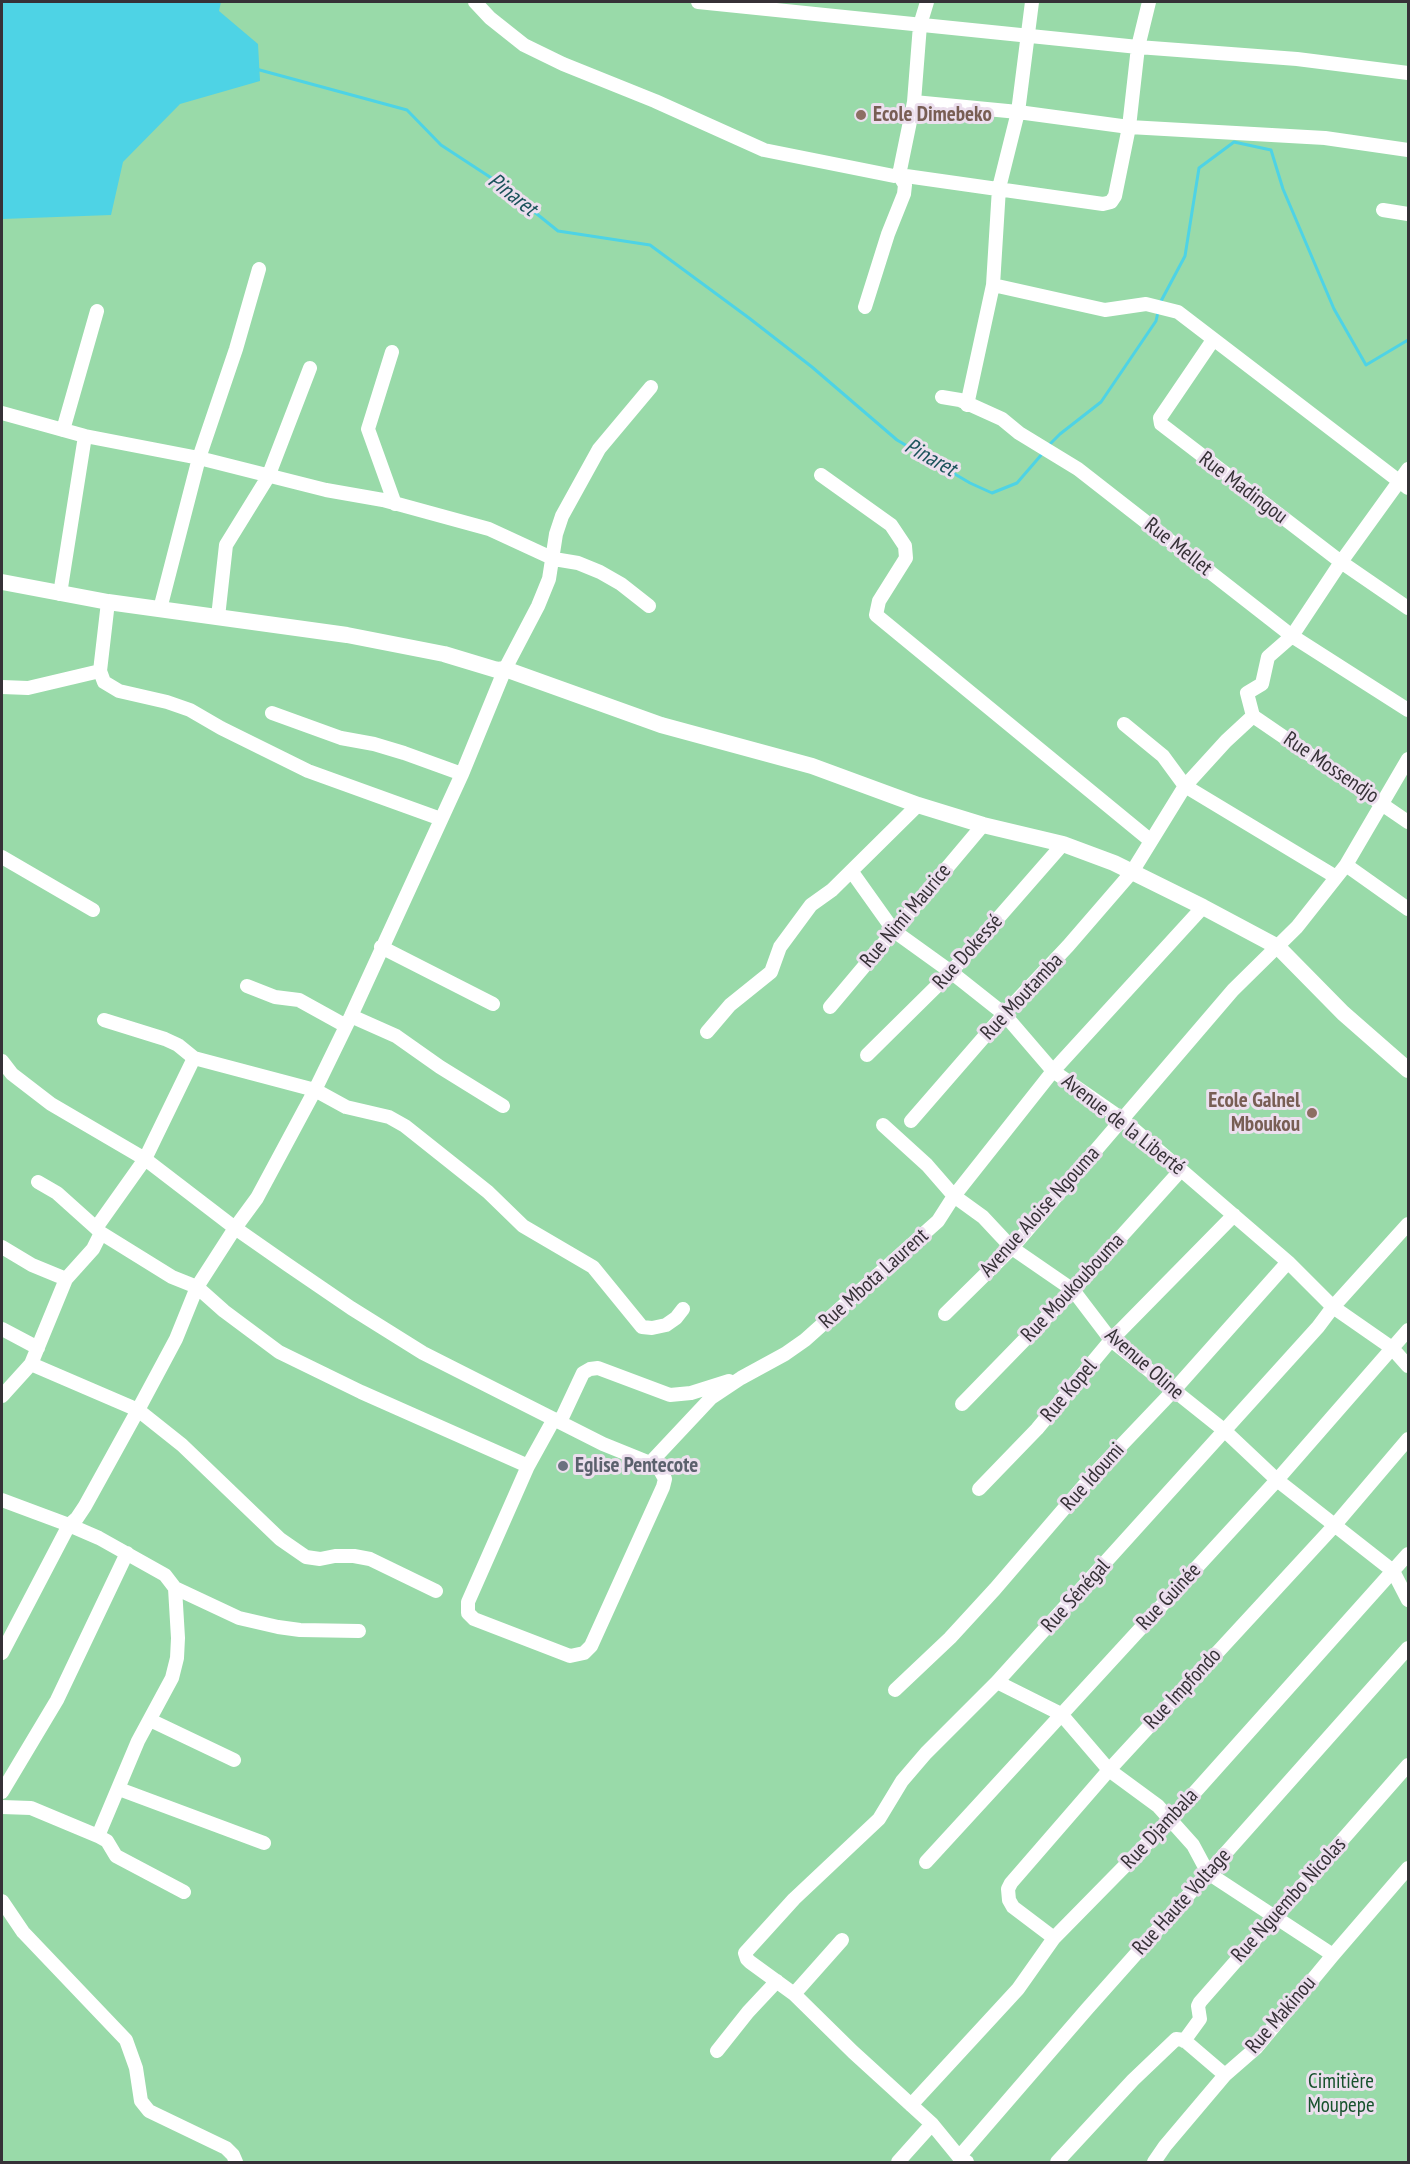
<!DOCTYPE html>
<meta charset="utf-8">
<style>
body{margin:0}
#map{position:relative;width:1410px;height:2164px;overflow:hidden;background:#ecdfee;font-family:"PT Sans Narrow",sans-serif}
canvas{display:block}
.frame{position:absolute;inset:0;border:3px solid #363137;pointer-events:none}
</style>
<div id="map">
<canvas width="1410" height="2164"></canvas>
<div class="frame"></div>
</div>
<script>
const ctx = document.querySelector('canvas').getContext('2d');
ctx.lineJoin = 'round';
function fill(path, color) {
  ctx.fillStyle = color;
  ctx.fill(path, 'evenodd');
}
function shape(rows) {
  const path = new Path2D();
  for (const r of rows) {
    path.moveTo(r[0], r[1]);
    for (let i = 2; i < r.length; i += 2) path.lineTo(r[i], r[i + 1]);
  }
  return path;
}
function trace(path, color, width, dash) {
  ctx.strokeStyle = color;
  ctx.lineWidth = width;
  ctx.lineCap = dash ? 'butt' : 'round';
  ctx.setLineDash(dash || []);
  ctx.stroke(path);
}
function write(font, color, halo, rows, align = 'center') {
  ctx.font = font + ' "PT Sans Narrow",sans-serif';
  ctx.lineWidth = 6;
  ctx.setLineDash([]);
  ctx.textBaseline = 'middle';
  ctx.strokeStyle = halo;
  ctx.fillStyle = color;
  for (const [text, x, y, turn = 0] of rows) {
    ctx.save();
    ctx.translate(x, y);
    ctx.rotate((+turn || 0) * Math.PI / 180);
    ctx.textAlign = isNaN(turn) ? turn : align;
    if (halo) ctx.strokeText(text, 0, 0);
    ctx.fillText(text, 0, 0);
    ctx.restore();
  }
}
fill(shape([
 [2,2,1408,2,1408,2162,2,2162]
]), '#99daa9');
fill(shape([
 [2,2,221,2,219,11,258,44,260,81,180,104,123,162,111,215,2,219]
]), '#4ed3e5');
trace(shape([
 [256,69,407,110,441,145,496,181,558,231,650,245,749,318,812,367,897,440,970,483,992,493,1017,483,1042,454],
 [1160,303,1185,256,1199,168,1234,142,1271,150,1283,189,1334,309,1366,365,1408,340],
 [1048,446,1060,434,1101,402,1156,321,1158,312]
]), '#4ed3e5', 3);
trace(shape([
 [475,2,490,18,524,45,563,64,655,101,764,150,894,176,899,175,1103,204,1111,202,1115,196,1129,127,1138,47,1149,2],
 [698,2,1138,47,1297,59,1408,73],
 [914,102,1018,112,1129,127,1325,138,1408,150],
 [1383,210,1408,214],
 [993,285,1105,310,1146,304,1178,312,1408,488],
 [865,307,888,234,904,194,905,185,899,175,914,102,920,25,927,2],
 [1213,340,1160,418,1161,424,1341,562,1408,608],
 [392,352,368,429,395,504],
 [942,397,960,400,1002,419,1019,433,1078,469,1292,636,1408,710],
 [967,405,993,285,999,188,1018,112,1032,2],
 [2,413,85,436,199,458,326,490,383,500,489,529,554,559,578,563,600,572,621,584,649,606],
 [63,430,97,311],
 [821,475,891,525,905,546,906,558,879,601,876,615,1151,841],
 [60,594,85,436],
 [160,609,199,458,236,349,259,269],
 [218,617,226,545,268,477,310,368],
 [100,671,104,682,119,691,167,702,190,710,221,728,308,771,441,819],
 [2,687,28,688,100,671,108,602],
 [272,713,341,738,374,744,404,753,462,774],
 [1253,716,1408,822],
 [1124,724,1163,756,1185,786,1336,877],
 [2,857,93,910],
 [1346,865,1408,909],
 [852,872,894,931,951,972,1004,1014,1053,1071,1122,1119,1288,1262,1333,1307,1392,1348,1408,1366],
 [381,947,493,1004],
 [247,986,275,997,299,1000,346,1026],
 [830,1007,983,825],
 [351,1016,396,1036,440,1067,503,1106],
 [104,1020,165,1039,178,1045,194,1058,315,1090,346,1107,389,1117,405,1126,488,1192,523,1226,593,1267,642,1327,652,1328,666,1325,676,1318,683,1309],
 [707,1032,730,1005,771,972,780,947,811,905,832,890,918,805],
 [867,1055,951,972,1063,844],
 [2,1061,12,1074,51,1104,145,1159,235,1228,288,1265,351,1308,423,1353,603,1444,650,1463],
 [911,1121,1004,1014,1068,946,1132,872,1185,786,1226,741,1253,716,1247,693,1262,684,1268,657,1292,636,1341,562,1408,469],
 [883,1125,927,1165,954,1196,983,1217,1012,1248,1073,1290,1111,1340,1225,1431,1277,1480,1393,1571,1408,1600],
 [38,1182,57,1193,96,1228],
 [101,1233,172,1277,197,1287,224,1311,279,1352,361,1392,528,1466],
 [2,1247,32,1265,66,1279],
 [945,1314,1012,1248,1233,990,1297,927,1346,865,1408,759],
 [2,1329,38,1348],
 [31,1364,138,1410,182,1445,280,1539,306,1557,320,1559,335,1556,354,1556,370,1559,436,1591],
 [2,1396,31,1364,66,1279,93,1249,101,1233,96,1228,145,1159,194,1058],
 [962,1404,1073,1290,1181,1170],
 [554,1419,528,1466,468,1602,468,1613,474,1619,570,1656,584,1653,591,1646,663,1487,665,1479,660,1470,650,1463,711,1398,741,1378,785,1354,805,1340,938,1221,954,1196,1053,1071,1203,907],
 [560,1422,583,1373,590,1369,598,1368,670,1395,691,1393,729,1381],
 [979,1489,1037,1429,1111,1340,1234,1215],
 [2,1500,69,1525,99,1538,165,1575,175,1588,239,1618,278,1627,300,1630,359,1631],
 [2,1653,69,1525,77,1518,85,1506,138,1410,176,1339,197,1287,235,1228,257,1198,315,1090,351,1016,462,774,505,669,538,606,549,579,556,534,562,516,599,449,651,387],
 [997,1682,1061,1714,1109,1770,1158,1806,1193,1845,1208,1873,1333,1955],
 [895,1690,950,1638,995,1589,1093,1475,1174,1390,1288,1262],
 [150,1720,234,1760],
 [119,1789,264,1843],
 [2,1792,57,1700,127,1553],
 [2,1807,31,1808,98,1836,138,1741,172,1678,177,1658,178,1638,175,1588],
 [98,1836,107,1841,116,1856,184,1892],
 [926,1862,1277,1480,1408,1330],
 [2,1901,23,1932,126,2040,136,2068,141,2101,149,2111,226,2148,233,2155,236,2162],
 [1054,1938,1013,1907,1009,1900,1008,1889,1011,1883,1109,1770,1334,1526,1408,1439],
 [794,1994,842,1940],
 [1184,2041,1200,2019,1198,2006,1200,2002,1408,1765],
 [717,2051,748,2012,777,1981],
 [911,2105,1018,1989,1054,1938,1170,1820,1408,1554],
 [959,2157,1087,2009,1408,1648],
 [898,2162,932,2124],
 [967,2162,959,2157,932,2124,853,2052,794,1994,750,1962,747,1959,745,1953,794,1899,879,1819,902,1781,926,1753,997,1682,1318,1327,1333,1307,1408,1224],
 [1057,2162,1133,2080,1176,2039,1184,2040,1225,2075],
 [1154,2162,1165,2146,1225,2075,1256,2048,1333,1955,1408,1868]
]), '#fff', 14);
trace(shape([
 [2,582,108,602,347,635,444,654,497,670,505,669,661,725,812,766,918,805,983,825,1063,844,1114,863,1203,907,1278,947,1343,1013,1408,1070]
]), '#fff', 16);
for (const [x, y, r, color] of [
 [861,115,6,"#8d6e63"],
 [1312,1113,6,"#8d6e63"],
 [563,1466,6,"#6b7280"]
]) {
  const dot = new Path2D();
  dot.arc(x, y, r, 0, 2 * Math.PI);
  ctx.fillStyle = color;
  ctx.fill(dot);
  trace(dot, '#ecdfee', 2);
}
write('bold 21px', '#785e54', '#ecdfee', [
 ["Ecole Dimebeko",873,115],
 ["Ecole Galnel",1300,1101,"right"],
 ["Mboukou",1300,1125,"right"]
], 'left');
write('21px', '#363137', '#ecdfee', [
 ["Rue Madingou",1243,488,37],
 ["Rue Mellet",1178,547,38],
 ["Rue Mossendjo",1331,768,34],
 ["Rue Nimi Maurice",906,916,-50],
 ["Rue Dokessé",968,952,-48],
 ["Rue Moutamba",1022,997,-47],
 ["Avenue de la Liberté",1123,1125,38],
 ["Avenue Aloise Ngouma",1040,1212,-48],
 ["Rue Mbota Laurent",874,1279,-42],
 ["Rue Moukoubouma",1073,1288,-47],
 ["Avenue Oline",1144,1364,41],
 ["Rue Kopel",1069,1391,-50],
 ["Rue Idoumi",1093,1477,-48],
 ["Rue Sénégal",1076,1596,-48],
 ["Rue Guinée",1169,1597,-47],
 ["Rue Impfondo",1183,1689,-47],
 ["Rue Djambala",1160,1829,-47],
 ["Rue Nguembo Nicolas",1289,1900,-48],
 ["Rue Haute Voltage",1182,1902,-48],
 ["Rue Makinou",1281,2015,-49]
]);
write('bold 21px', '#5b616d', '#ecdfee', [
 ["Eglise Pentecote",575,1466]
], 'left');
write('21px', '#17522d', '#ecdfee', [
 ["Cimitière",1341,2082],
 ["Moupepe",1341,2106]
]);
write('italic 22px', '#1b535b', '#ecdfee', [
 ["Pinaret",512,195,38],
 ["Pinaret",930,458,29]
]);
</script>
